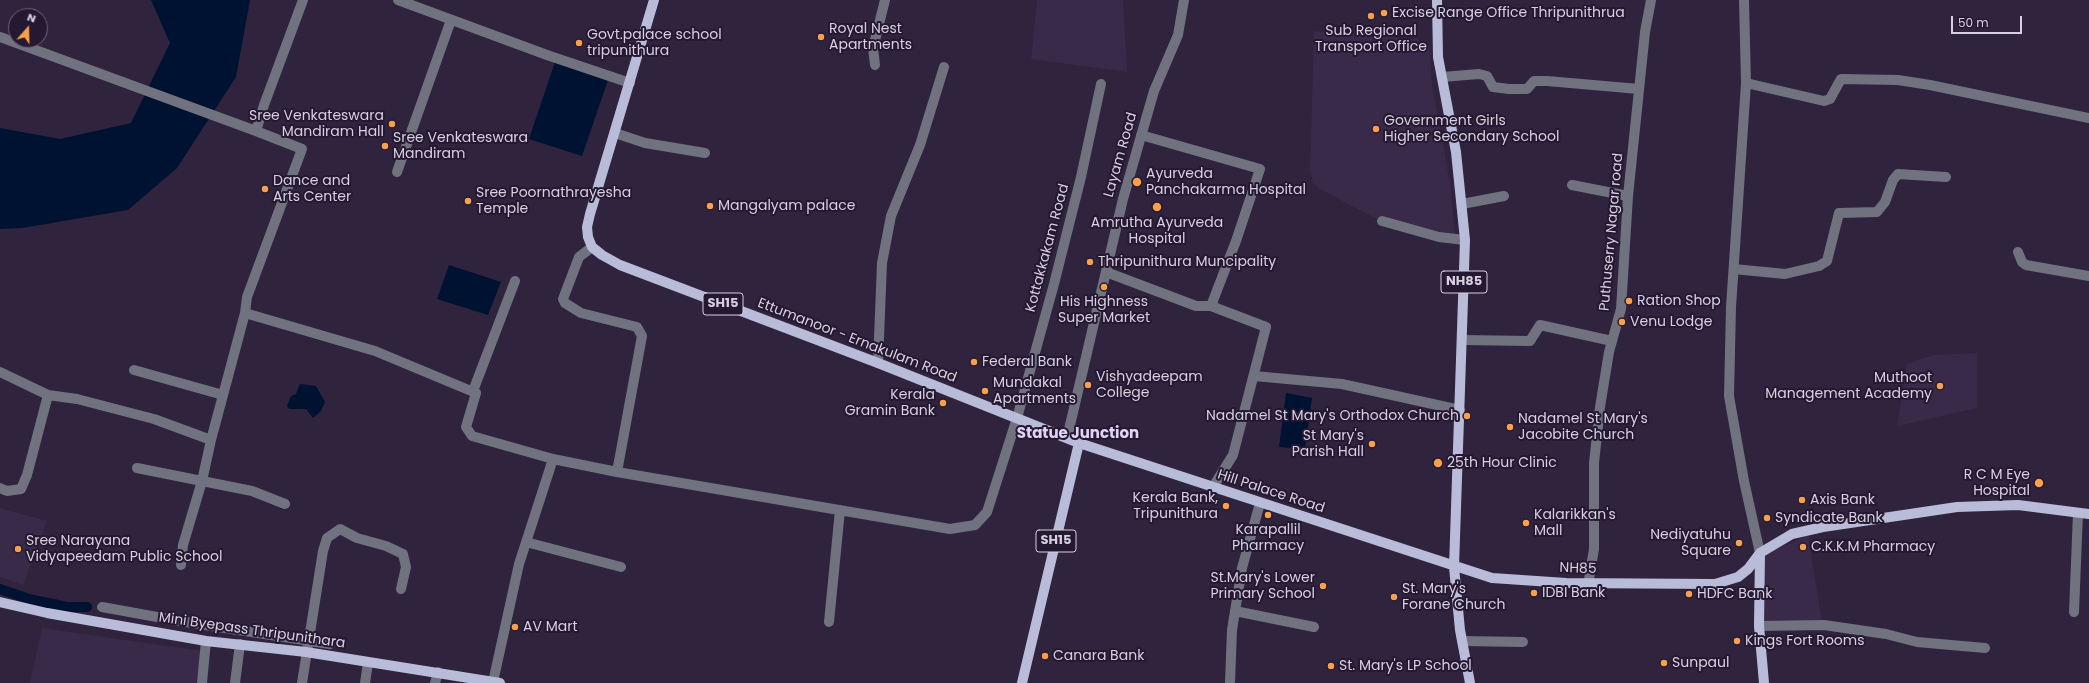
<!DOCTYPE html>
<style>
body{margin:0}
#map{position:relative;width:2089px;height:683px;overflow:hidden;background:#2f233d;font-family:Poppins,sans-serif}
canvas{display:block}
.north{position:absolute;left:8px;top:8px;width:40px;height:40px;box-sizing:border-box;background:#251932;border:1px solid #6c6278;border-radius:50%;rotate:20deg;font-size:11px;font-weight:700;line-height:16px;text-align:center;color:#d7d0e1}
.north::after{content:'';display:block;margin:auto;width:14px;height:18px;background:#f8a14a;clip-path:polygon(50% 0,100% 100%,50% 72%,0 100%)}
.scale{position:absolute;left:1951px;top:16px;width:71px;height:18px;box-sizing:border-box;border:2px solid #d7d0e1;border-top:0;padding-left:5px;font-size:12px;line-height:14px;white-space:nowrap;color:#d7d0e1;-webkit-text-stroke:3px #251932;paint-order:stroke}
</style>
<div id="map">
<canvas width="2089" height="683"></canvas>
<div class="north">N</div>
<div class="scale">50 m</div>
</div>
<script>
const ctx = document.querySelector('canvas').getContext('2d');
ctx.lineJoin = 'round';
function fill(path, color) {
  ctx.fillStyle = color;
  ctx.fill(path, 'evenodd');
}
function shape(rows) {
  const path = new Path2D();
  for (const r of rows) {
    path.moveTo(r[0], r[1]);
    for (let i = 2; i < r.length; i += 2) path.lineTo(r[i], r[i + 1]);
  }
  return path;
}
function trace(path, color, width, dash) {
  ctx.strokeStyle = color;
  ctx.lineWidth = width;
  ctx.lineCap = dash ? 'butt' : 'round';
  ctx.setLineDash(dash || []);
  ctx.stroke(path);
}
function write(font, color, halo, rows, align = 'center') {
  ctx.font = font + ' Poppins,sans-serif';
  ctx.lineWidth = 4;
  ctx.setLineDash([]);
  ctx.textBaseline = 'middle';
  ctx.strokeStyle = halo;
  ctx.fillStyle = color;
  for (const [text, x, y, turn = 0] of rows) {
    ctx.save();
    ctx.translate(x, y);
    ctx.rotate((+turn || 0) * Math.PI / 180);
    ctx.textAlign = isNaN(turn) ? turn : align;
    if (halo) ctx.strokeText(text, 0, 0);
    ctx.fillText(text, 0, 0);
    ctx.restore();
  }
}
fill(shape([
 [1037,0,1123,0,1127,72,1031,59],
 [1314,31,1417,39,1429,45,1432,85,1450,183,1455,234,1417,228,1373,217,1320,189,1313,183,1310,172],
 [1977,353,1977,408,1897,426,1907,364,1933,355],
 [0,508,47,521,23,585,0,577],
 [1808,535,1822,622,1762,621,1764,555],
 [42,628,202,651,196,683,30,683]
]), '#392a4a');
fill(shape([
 [151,0,250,0,236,77,177,168,128,210,22,228,0,229,0,128,60,139,131,123,170,43],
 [555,62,608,80,582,156,529,139],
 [449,265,501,282,488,315,437,299],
 [300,384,316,386,325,402,321,411,313,418,306,409,289,409,287,406,291,396,296,394],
 [1286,393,1312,398,1305,449,1279,447]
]), '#001231');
trace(shape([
 [0,589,29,599,67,607,87,607]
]), '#001231', 10);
trace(shape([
 [398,0,547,55,630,83],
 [1744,0,1746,83,1731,307,1729,396,1744,481,1760,553],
 [0,37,256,131,264,105,303,0],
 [875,65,873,48,885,0],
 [1442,77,1479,74,1487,76,1493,87,1509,89,1527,89,1534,81,1547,81,1639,89],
 [1746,83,1824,101,1830,99,1841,79,1898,80,1930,85,2089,118],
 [256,131,302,149,247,297,245,313,375,351,476,393,466,427,472,436,553,459,617,472,950,529,975,525,987,512,1017,418,1054,284,1081,177,1101,84],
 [615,133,645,143,705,153],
 [1141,135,1260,169,1236,241,1211,306,1266,327,1233,455,1213,487],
 [397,172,451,20],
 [1572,185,1628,196],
 [1462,204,1504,196],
 [1382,221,1439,237,1465,240],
 [592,247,579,257,563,299,565,303,581,313,637,327,642,336,617,472],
 [2018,252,2022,262,2026,265,2089,276],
 [1734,269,1785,274,1819,266,1827,261,1839,213,1877,212,1885,202,1893,180,1898,174,1946,177],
 [1106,272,1196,306,1211,306],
 [1463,340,1530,341,1540,325,1612,341],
 [878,363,882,263,891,216,920,145,944,67],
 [134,370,223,395],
 [0,372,48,395,77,399,154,419,211,440],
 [1254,376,1342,384,1460,410],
 [473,391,515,281],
 [1067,438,1123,199,1154,91,1178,35,1184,0],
 [137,468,252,491,285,504],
 [0,488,7,491,21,489,27,475,48,395],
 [526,542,621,567],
 [181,565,183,545,202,481,211,440,245,313],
 [1588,585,1594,549,1594,463,1600,407,1609,352,1621,309,1628,196,1645,32,1651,0],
 [102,607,179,621,330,644],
 [1235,611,1314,627],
 [2074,612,2078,513],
 [829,622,840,510],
 [1759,626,1824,625,1886,634,1917,642,1985,648],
 [1462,641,1523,642],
 [493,682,519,564,553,459],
 [202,683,206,641],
 [235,683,240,644],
 [302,683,323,551,327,538,340,529,357,538,386,546,403,554,406,567,401,589],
 [365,683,368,663],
 [435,683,438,672],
 [1230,683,1232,630,1242,568,1260,503]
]), '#717280', 10);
trace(shape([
 [654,0,590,214,587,227,588,237,592,247,602,255,620,265,878,363,1079,443,1492,578,1566,583,1715,584,1738,577,1748,569,1760,553,1792,534,1823,527,1957,507,2018,505,2089,514],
 [1437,0,1438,57,1456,152,1465,240,1454,567,1460,630,1470,683],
 [1760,553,1759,626,1764,683],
 [0,602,47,613,206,641,306,652,500,683],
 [1022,683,1079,443]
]), '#b9bcd9', 10);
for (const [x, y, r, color] of [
 [1384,13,4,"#f8a14a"],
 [1371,16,4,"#f8a14a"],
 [821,37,4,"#f8a14a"],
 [579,43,4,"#f8a14a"],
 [392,124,4,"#f8a14a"],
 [1376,129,4,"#f8a14a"],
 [385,146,4,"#f8a14a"],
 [1137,182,5,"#f8a14a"],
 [265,189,4,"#f8a14a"],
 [468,201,4,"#f8a14a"],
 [710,206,4,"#f8a14a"],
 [1157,207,5,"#f8a14a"],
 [1090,262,4,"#f8a14a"],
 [1104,287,4,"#f8a14a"],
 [1629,301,4,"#f8a14a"],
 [1622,322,4,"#f8a14a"],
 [974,362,4,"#f8a14a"],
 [1088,385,4,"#f8a14a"],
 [1940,386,4,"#f8a14a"],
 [985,391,4,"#f8a14a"],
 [943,403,4,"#f8a14a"],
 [1467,416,4,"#f8a14a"],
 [1510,427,4,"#f8a14a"],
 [1372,444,4,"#f8a14a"],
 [1438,463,5,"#f8a14a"],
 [2039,483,5,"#f8a14a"],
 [1802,500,4,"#f8a14a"],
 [1226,506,4,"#f8a14a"],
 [1268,515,4,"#f8a14a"],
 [1767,518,4,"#f8a14a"],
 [1526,523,4,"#f8a14a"],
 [1739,543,4,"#f8a14a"],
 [1803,547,4,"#f8a14a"],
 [18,549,4,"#f8a14a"],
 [1323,586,4,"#f8a14a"],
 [1534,593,4,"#f8a14a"],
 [1689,594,4,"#f8a14a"],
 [1394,597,4,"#f8a14a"],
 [515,627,4,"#f8a14a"],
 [1737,641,4,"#f8a14a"],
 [1045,656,4,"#f8a14a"],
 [1664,663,4,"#f8a14a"],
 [1331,666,4,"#f8a14a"]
]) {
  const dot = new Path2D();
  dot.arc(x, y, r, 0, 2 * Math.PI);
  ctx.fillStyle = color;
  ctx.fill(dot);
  trace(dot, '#251932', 1.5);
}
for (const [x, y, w] of [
 [1464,282,46],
 [723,304,40],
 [1056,541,40]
]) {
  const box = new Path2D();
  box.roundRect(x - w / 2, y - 11, w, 22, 3);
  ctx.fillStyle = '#251932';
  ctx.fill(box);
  trace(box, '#d7d0e1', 1);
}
write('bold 13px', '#d7d0e1', null, [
 ["NH85",1464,282],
 ["SH15",723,304],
 ["SH15",1056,541]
]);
write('14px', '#d7d0e1', '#251932', [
 ["Excise Range Office Thripunithrua",1392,13],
 ["Royal Nest",829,29],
 ["Apartments",829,45],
 ["Sub Regional",1371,31,"center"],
 ["Transport Office",1371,47,"center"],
 ["Govt.palace school",587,35],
 ["tripunithura",587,51],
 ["Sree Venkateswara",384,116,"right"],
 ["Mandiram Hall",384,132,"right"],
 ["Government Girls",1384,121],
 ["Higher Secondary School",1384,137],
 ["Sree Venkateswara",393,138],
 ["Mandiram",393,154],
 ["Ayurveda",1146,174],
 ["Panchakarma Hospital",1146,190],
 ["Dance and",273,181],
 ["Arts Center",273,197],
 ["Sree Poornathrayesha",476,193],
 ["Temple",476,209],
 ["Mangalyam palace",718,206],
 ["Amrutha Ayurveda",1157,223,"center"],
 ["Hospital",1157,239,"center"],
 ["Thripunithura Muncipality",1098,262],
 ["Ration Shop",1637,301],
 ["His Highness",1104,302,"center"],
 ["Super Market",1104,318,"center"],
 ["Venu Lodge",1630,322],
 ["Federal Bank",982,362],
 ["Vishyadeepam",1096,377],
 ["College",1096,393],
 ["Muthoot",1932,378,"right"],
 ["Management Academy",1932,394,"right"],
 ["Mundakal",993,383],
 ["Apartments",993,399],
 ["Kerala",935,395,"right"],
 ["Gramin Bank",935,411,"right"],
 ["Nadamel St Mary's Orthodox Church",1459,416,"right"],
 ["Nadamel St Mary's",1518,419],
 ["Jacobite Church",1518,435],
 ["St Mary's",1364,436,"right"],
 ["Parish Hall",1364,452,"right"],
 ["25th Hour Clinic",1447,463],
 ["R C M Eye",2030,475,"right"],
 ["Hospital",2030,491,"right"],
 ["Kerala Bank,",1218,498,"right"],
 ["Tripunithura",1218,514,"right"],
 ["Axis Bank",1810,500],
 ["Kalarikkan's",1534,515],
 ["Mall",1534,531],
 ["Syndicate Bank",1775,518],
 ["Karapallil",1268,530,"center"],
 ["Pharmacy",1268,546,"center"],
 ["Nediyatuhu",1731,535,"right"],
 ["Square",1731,551,"right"],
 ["Sree Narayana",26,541],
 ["Vidyapeedam Public School",26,557],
 ["C.K.K.M Pharmacy",1811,547],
 ["St.Mary's Lower",1315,578,"right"],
 ["Primary School",1315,594,"right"],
 ["St. Mary's",1402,589],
 ["Forane Church",1402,605],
 ["IDBI Bank",1542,593],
 ["HDFC Bank",1697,594],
 ["AV Mart",523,627],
 ["Kings Fort Rooms",1745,641],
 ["Canara Bank",1053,656],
 ["Sunpaul",1672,663],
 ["St. Mary's LP School",1339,666]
], 'left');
write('14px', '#d7d0e1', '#251932', [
 ["Layam Road",1121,155,-74],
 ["Puthuserry Nagar road",1612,232,-85],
 ["Kottakkakam Road",1048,248,-75],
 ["Ettumanoor - Ernakulam Road",857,341,21],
 ["Hill Palace Road",1271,492,18],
 ["NH85",1578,569,2],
 ["Mini Byepass Thripunithara",252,631,8]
]);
write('bold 15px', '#e1d3f5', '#251932', [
 ["Statue Junction",1078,434]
]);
</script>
